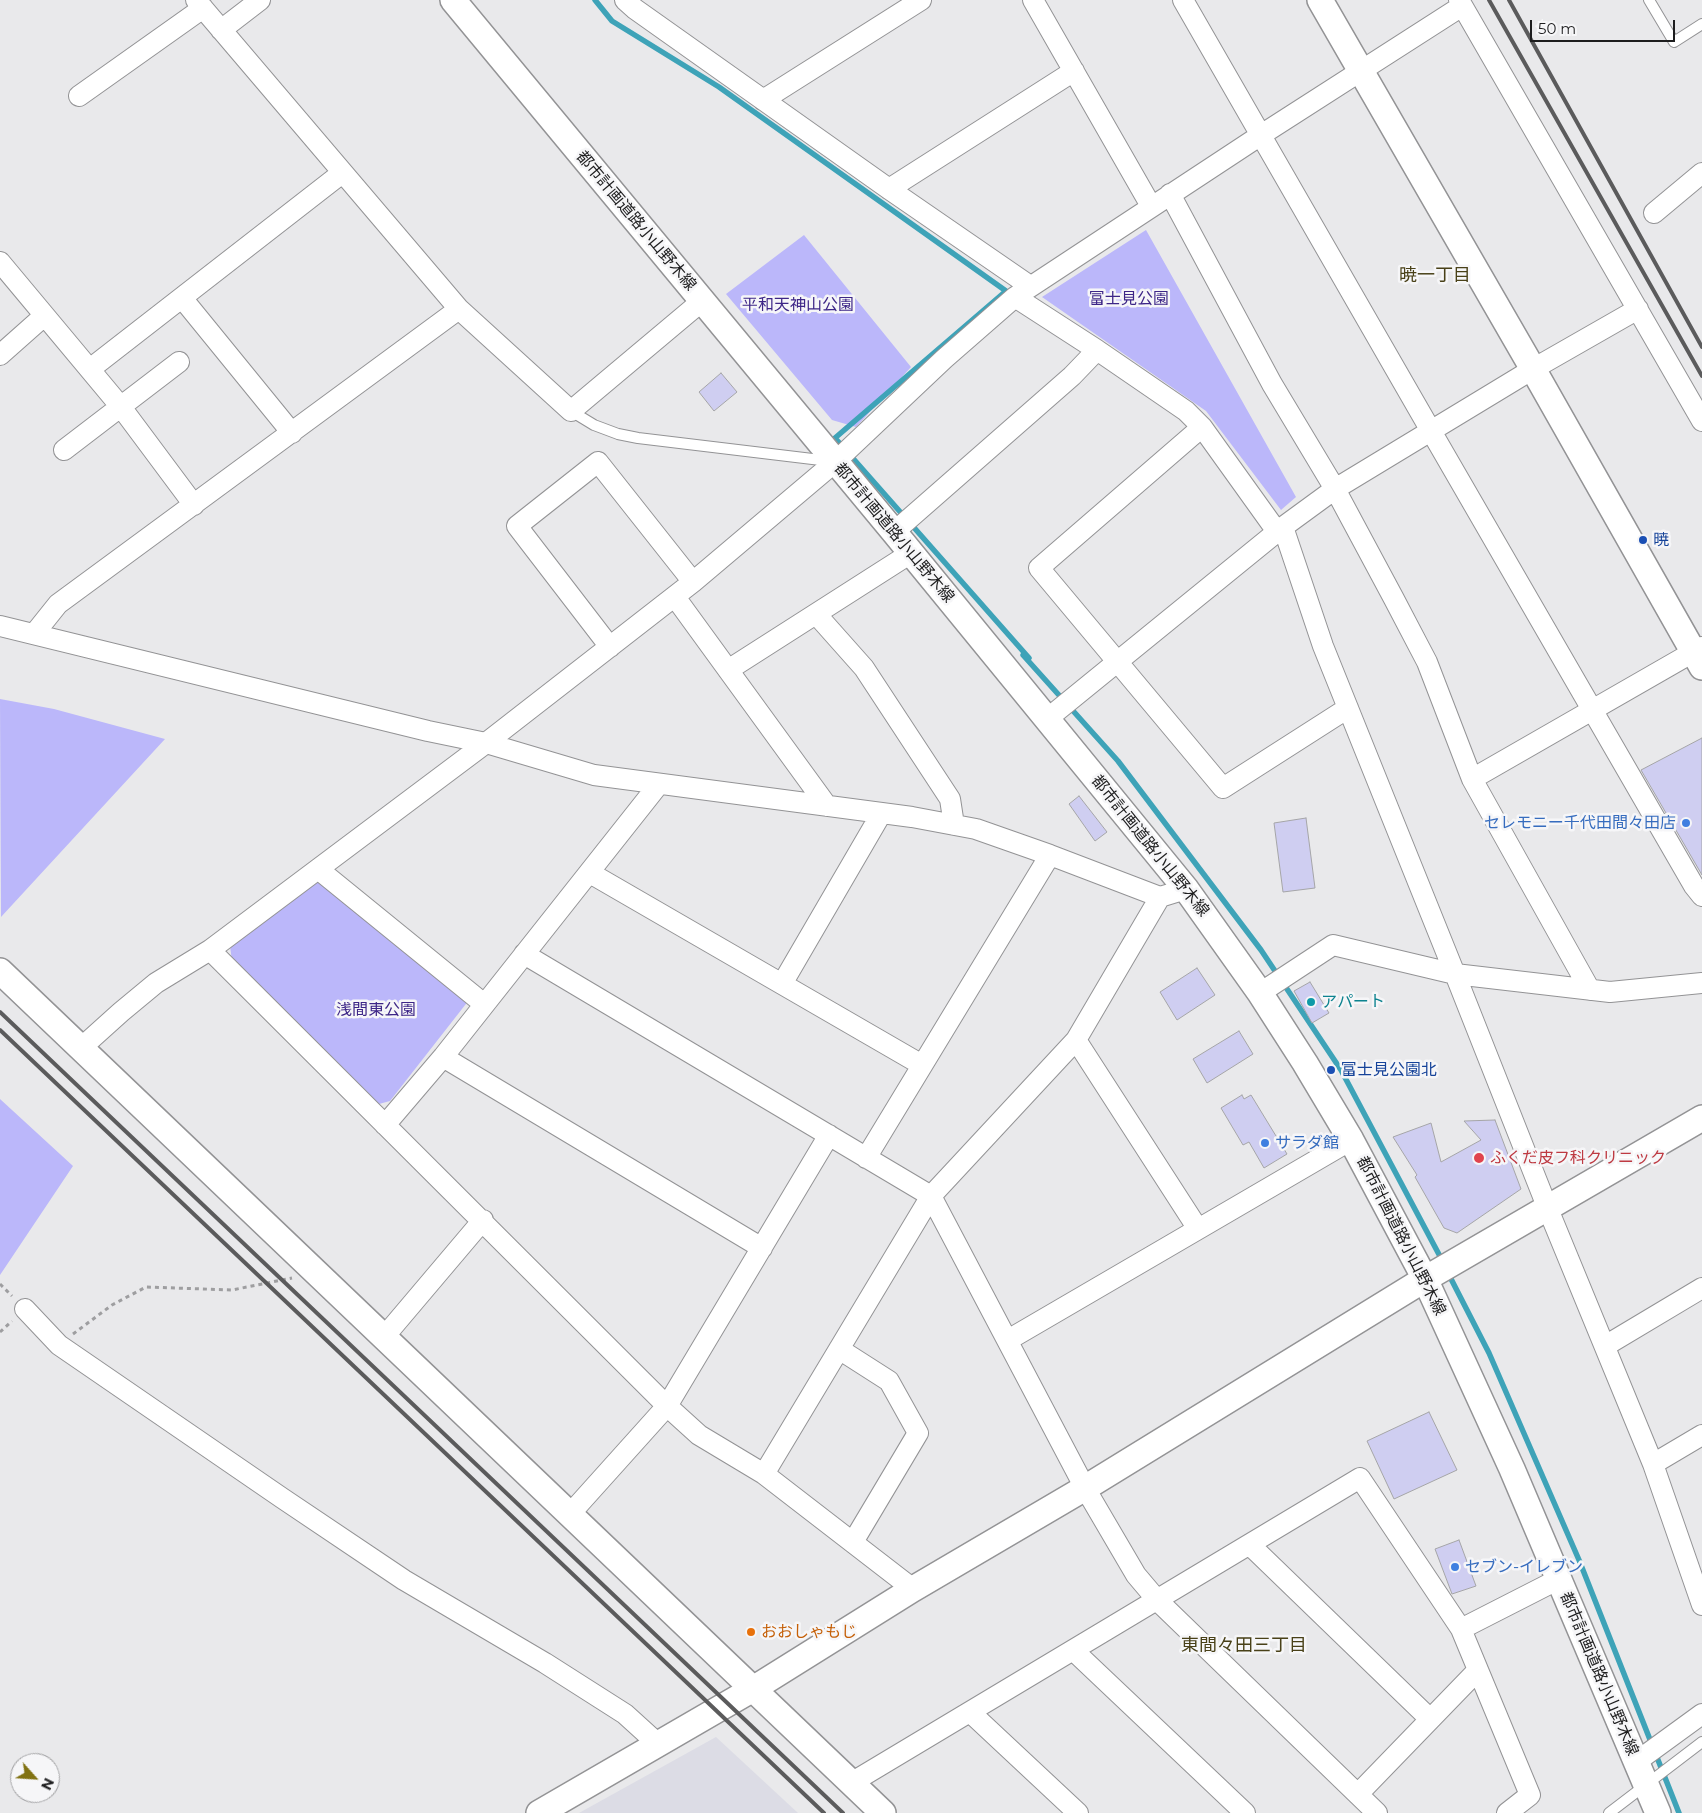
<!DOCTYPE html>
<meta charset="utf-8">
<style>
body{margin:0}
#map{position:relative;width:1702px;height:1813px;overflow:hidden;background:#e9e9eb;font-family:Montserrat,sans-serif}
canvas{display:block}
.north{position:absolute;left:10px;top:1753px;width:50px;height:50px;box-sizing:border-box;background:#f6f6f8;border:1px solid #9f9fa1;border-radius:50%;rotate:116deg;font-size:14px;font-weight:700;line-height:20px;text-align:center;color:#1d1d1e}
.north::after{content:'';display:block;margin:auto;width:18px;height:22px;background:#817212;clip-path:polygon(50% 0,100% 100%,50% 72%,0 100%)}
.scale{position:absolute;left:1530px;top:20px;width:145px;height:22px;box-sizing:border-box;border:2px solid #1d1d1e;border-top:0;padding-left:6px;font-size:15px;line-height:18px;white-space:nowrap;color:#1d1d1e;-webkit-text-stroke:4px #f6f6f8;paint-order:stroke}
</style>
<div id="map">
<canvas width="1702" height="1813"></canvas>
<div class="north">N</div>
<div class="scale">50 m</div>
</div>
<script>
const ctx = document.querySelector('canvas').getContext('2d');
ctx.lineJoin = 'round';
function fill(path, color) {
  ctx.fillStyle = color;
  ctx.fill(path, 'evenodd');
}
function shape(rows) {
  const path = new Path2D();
  for (const r of rows) {
    path.moveTo(r[0], r[1]);
    for (let i = 2; i < r.length; i += 2) path.lineTo(r[i], r[i + 1]);
  }
  return path;
}
function trace(path, color, width, dash) {
  ctx.strokeStyle = color;
  ctx.lineWidth = width;
  ctx.lineCap = dash ? 'butt' : 'round';
  ctx.setLineDash(dash || []);
  ctx.stroke(path);
}
function write(font, color, halo, rows, align = 'center') {
  ctx.font = font + ' Montserrat,"Noto Sans JP",sans-serif';
  ctx.lineWidth = 5;
  ctx.setLineDash([]);
  ctx.textBaseline = 'middle';
  ctx.strokeStyle = halo;
  ctx.fillStyle = color;
  for (const [text, x, y, turn = 0] of rows) {
    ctx.save();
    ctx.translate(x, y);
    ctx.rotate((+turn || 0) * Math.PI / 180);
    ctx.textAlign = isNaN(turn) ? turn : align;
    if (halo) ctx.strokeText(text, 0, 0);
    ctx.fillText(text, 0, 0);
    ctx.restore();
  }
}
fill(shape([
 [716,1737,798,1813,579,1813]
]), '#dcdce5');
fill(shape([
 [1146,230,1296,497,1281,510,1206,411,1042,297],
 [804,235,911,367,856,427,832,420,726,294],
 [0,699,54,709,165,739,1,917],
 [318,882,469,1000,390,1101,379,1104,232,961,230,946],
 [0,1099,73,1166,0,1275]
]), '#bbb7fa');
trace(shape([
 [595,0,612,21,719,87,1006,291,835,438,1029,658,1023,655,1118,761,1261,950,1341,1070,1443,1262],
 [1448,1273,1489,1353,1579,1560,1679,1813]
]), '#3ea3b8', 5.5);
const building = shape([
 [721,373,737,392,714,411,699,392,721,373],
 [1702,738,1702,875,1641,770,1702,738],
 [1079,796,1107,832,1095,841,1069,804,1079,796],
 [1306,818,1315,888,1283,892,1274,823,1306,818],
 [1197,968,1215,995,1177,1020,1160,992,1197,968],
 [1310,982,1329,1013,1312,1023,1294,991,1310,982],
 [1239,1031,1253,1054,1207,1083,1193,1059,1239,1031],
 [1242,1095,1244,1099,1251,1095,1287,1154,1264,1168,1249,1142,1243,1145,1221,1108,1242,1095],
 [1495,1120,1521,1189,1457,1233,1444,1228,1415,1177,1417,1175,1393,1137,1431,1123,1441,1162,1481,1140,1464,1121,1495,1120],
 [1429,1412,1457,1470,1394,1499,1367,1441,1429,1412],
 [1459,1540,1476,1586,1452,1594,1435,1549,1459,1540]
]);
fill(building, '#cfcef1');
trace(building, '#a5a5a7', 1);
const service = shape([
 [1649,0,1674,42,1702,24],
 [571,411,594,425,618,434,638,438,829,461],
 [1609,1813,1702,1742]
]);
const minor = shape([
 [196,0,459,309,571,411,702,301],
 [625,0,635,9,889,189,1030,286],
 [1033,0,1151,206],
 [1183,0,1431,431,1694,886,1702,896],
 [1459,0,1702,421],
 [221,30,260,0],
 [79,96,203,8],
 [763,100,921,0],
 [889,189,1074,71],
 [1170,194,1272,384,1335,489,1394,599,1427,662,1472,779,1590,990],
 [1654,213,1702,173],
 [0,262,121,407,194,505],
 [1015,297,1097,350,1186,411,1202,427,1278,533],
 [182,298,292,433],
 [0,355,44,316],
 [90,369,342,173],
 [1202,427,1039,568,1223,788,1348,708],
 [64,450,179,362],
 [1283,527,1323,646,1455,974,1548,1209,1653,1464,1702,1605],
 [894,532,1072,376,1097,350],
 [675,597,827,806],
 [816,614,864,668,950,799,954,825],
 [0,626,428,731,486,743,594,775,912,817,976,829,1050,855,1160,897,1186,889],
 [34,634,58,604,459,309],
 [610,647,517,526,598,462,693,582],
 [728,670,911,553],
 [1047,719,1283,527,1335,489,1533,369,1638,309],
 [1472,779,1702,647],
 [318,869,484,1004],
 [590,873,922,1065],
 [210,950,667,1406,699,1435,764,1474,913,1589],
 [524,954,931,1196,1085,1488,1136,1575,1158,1601,1377,1813],
 [782,984,881,814],
 [1260,993,1333,945,1455,974,1610,992,1702,983],
 [1076,1040,1198,1229],
 [81,1048,121,1012,156,983,210,950,486,743,693,582,835,462,944,359,1015,297,1261,135,1462,6],
 [443,1057,762,1248],
 [385,1125,443,1057,659,784],
 [866,1158,1050,855],
 [25,1309,59,1345,282,1498,404,1580,545,1663,625,1714,658,1744],
 [384,1337,483,1220],
 [1008,1340,1351,1140],
 [1605,1346,1702,1288],
 [839,1349,889,1381,918,1433,853,1542],
 [1653,1464,1702,1435],
 [764,1474,931,1196,1076,1040,1160,897],
 [570,1514,667,1406,829,1135],
 [1250,1545,1430,1719],
 [1461,1629,1559,1579],
 [1074,1651,1245,1813],
 [971,1713,1078,1813],
 [1636,1762,1702,1714],
 [851,1783,1360,1478,1461,1629,1530,1795,1507,1813],
 [1358,1794,1478,1670]
]);
const tertiary = shape([
 [453,0,894,532,1186,889,1260,993,1305,1063,1351,1140,1425,1279,1512,1469,1658,1813],
 [1320,0,1533,369,1702,667],
 [0,971,883,1813],
 [539,1813,753,1689,913,1589,1085,1488,1425,1279,1702,1118]
]);
trace(service, '#939395', 12);
trace(minor, '#939395', 22);
trace(tertiary, '#939395', 28);
trace(shape([
 [0,1284,12,1296],
 [0,1332,12,1321],
 [73,1334,112,1305,146,1287,232,1290,292,1278]
]), '#9e9ea0', 3, [4, 4]);
trace(service, '#fff', 10);
trace(minor, '#fff', 20);
trace(tertiary, '#fff', 25);
trace(shape([
 [1489,0,1702,376],
 [1509,0,1702,347],
 [0,1012,843,1813],
 [0,1030,824,1813]
]), '#5b5b5c', 4);
for (const [x, y, r, color] of [
 [1643,540,5,"#1a4fb4"],
 [1686,823,5,"#3f7fe0"],
 [1311,1002,5,"#0f9aa8"],
 [1331,1070,5,"#1a4fb4"],
 [1265,1143,5,"#3f7fe0"],
 [1479,1158,6,"#e0444e"],
 [1455,1567,5,"#3f7fe0"],
 [751,1632,5,"#e8710a"]
]) {
  const dot = new Path2D();
  dot.arc(x, y, r, 0, 2 * Math.PI);
  ctx.fillStyle = color;
  ctx.fill(dot);
  trace(dot, '#f6f6f8', 2);
}
write('16px', '#1d1d1e', '#f6f6f8', [
 ["都市計画道路小山野木線",636,221,50],
 ["都市計画道路小山野木線",894,533,50],
 ["都市計画道路小山野木線",1150,846,51],
 ["都市計画道路小山野木線",1401,1236,63],
 ["都市計画道路小山野木線",1599,1674,67]
]);
write('16px', '#3d2687', '#f6f6f8', [
 ["富士見公園",1129,299],
 ["平和天神山公園",798,305],
 ["浅間東公園",376,1010]
]);
write('16px', '#164399', '#f6f6f8', [
 ["暁",1653,540],
 ["富士見公園北",1341,1070]
], 'left');
write('16px', '#366cbe', '#f6f6f8', [
 ["セレモニー千代田間々田店",1676,823,"right"],
 ["サラダ館",1275,1143],
 ["セブン-イレブン",1465,1567]
], 'left');
write('16px', '#0d838f', '#f6f6f8', [
 ["アパート",1321,1002]
], 'left');
write('16px', '#be3a42', '#f6f6f8', [
 ["ふくだ皮フ科クリニック",1490,1158]
], 'left');
write('16px', '#c56008', '#f6f6f8', [
 ["おおしゃもじ",761,1632]
], 'left');
write('18px', '#494118', '#f6f6f8', [
 ["暁一丁目",1435,276],
 ["東間々田三丁目",1244,1646]
]);
</script>
